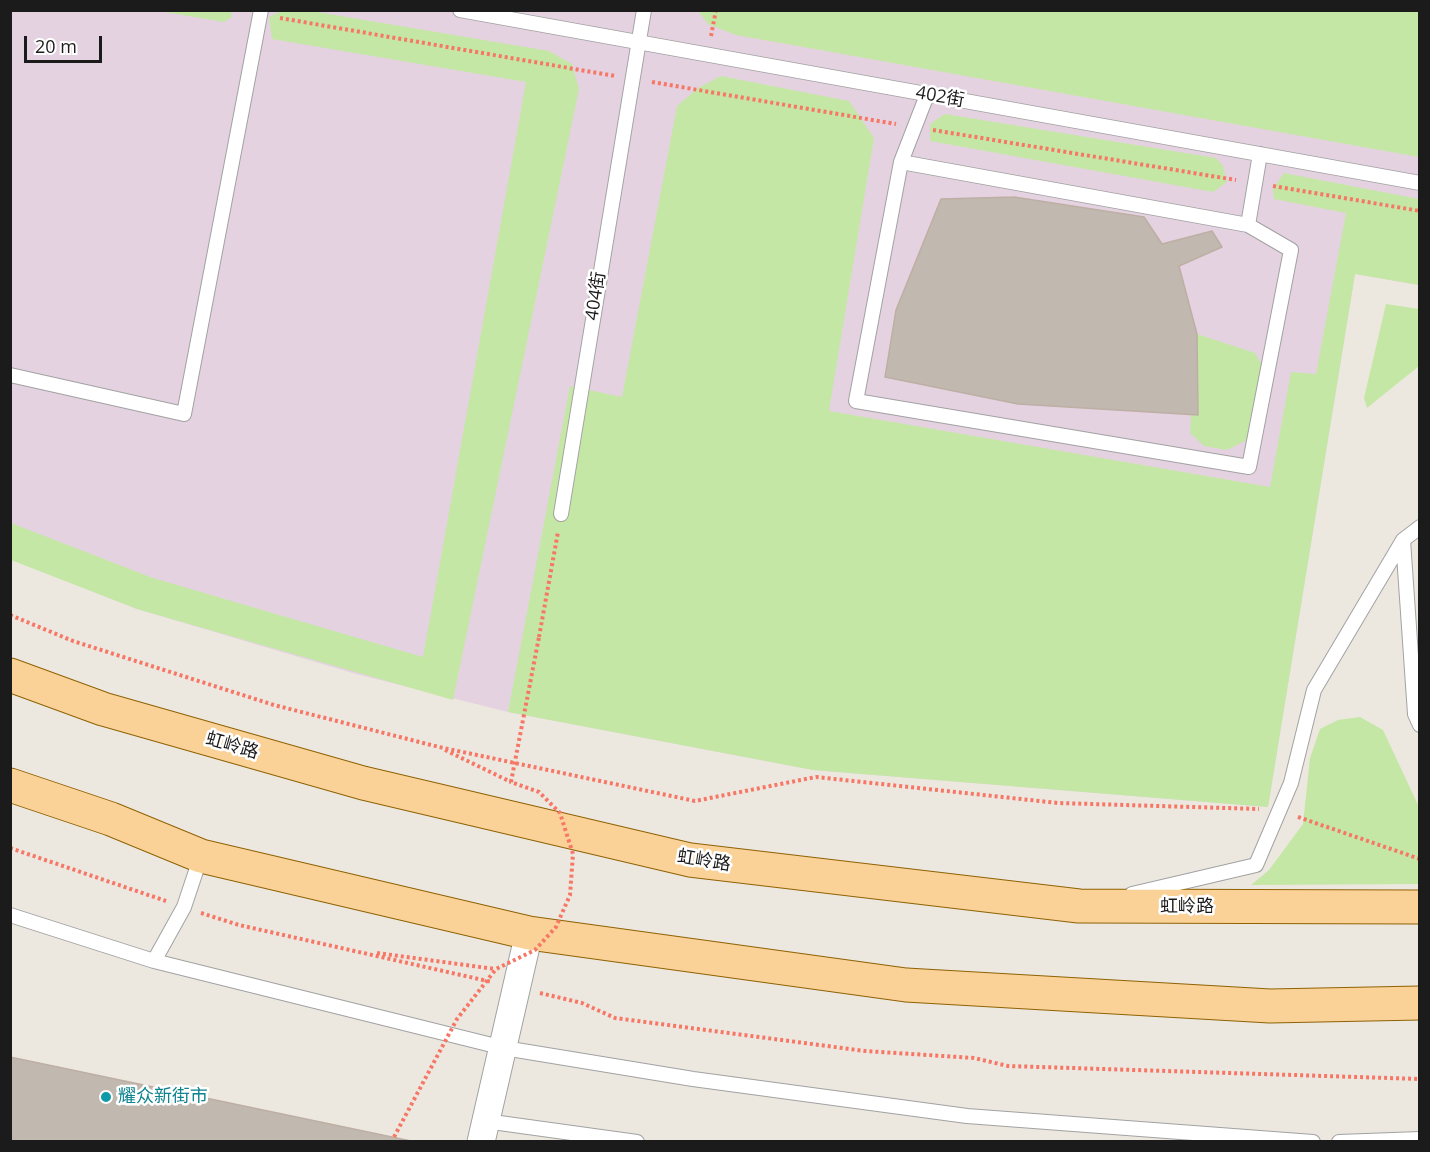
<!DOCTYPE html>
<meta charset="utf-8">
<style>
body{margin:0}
#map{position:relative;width:1430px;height:1152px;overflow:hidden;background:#ece8e0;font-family:"Open Sans",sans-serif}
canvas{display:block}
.frame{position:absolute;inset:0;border:12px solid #1b1b1b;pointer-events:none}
.scale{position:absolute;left:24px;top:36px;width:78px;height:27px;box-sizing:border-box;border:3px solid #1b1b1b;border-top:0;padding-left:8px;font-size:18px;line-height:21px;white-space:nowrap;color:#1b1b1b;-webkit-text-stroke:4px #fff;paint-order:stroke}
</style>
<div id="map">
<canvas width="1430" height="1152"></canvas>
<div class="frame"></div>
<div class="scale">20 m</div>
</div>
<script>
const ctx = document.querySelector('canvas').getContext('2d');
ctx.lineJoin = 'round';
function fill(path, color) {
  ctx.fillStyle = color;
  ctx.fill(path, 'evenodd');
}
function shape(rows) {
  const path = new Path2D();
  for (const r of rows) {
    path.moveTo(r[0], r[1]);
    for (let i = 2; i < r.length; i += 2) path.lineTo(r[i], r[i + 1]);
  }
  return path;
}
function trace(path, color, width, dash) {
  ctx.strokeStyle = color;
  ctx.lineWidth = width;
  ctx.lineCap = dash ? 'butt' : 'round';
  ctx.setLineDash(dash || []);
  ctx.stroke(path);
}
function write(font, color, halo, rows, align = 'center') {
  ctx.font = font + ' "Open Sans","Noto Sans SC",sans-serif';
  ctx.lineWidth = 5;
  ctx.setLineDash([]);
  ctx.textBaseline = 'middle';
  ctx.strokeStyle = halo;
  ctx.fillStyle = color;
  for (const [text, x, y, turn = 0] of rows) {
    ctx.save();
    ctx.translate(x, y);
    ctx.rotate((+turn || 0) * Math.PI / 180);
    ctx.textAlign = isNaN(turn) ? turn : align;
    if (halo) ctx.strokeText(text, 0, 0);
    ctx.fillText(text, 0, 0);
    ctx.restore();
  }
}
fill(shape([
 [10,11,1419,11,1419,285,1355,274,1268,807,813,770,508,712,356,674,137,609,11,559]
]), '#e5d2e1');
fill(shape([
 [283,10,311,11,549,51,572,64,579,89,453,700,137,609,11,560,11,523,153,578,423,657,526,82,272,39,269,17],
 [159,11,231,11,232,17,224,22],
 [698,11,1419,11,1419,157,736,35,708,24],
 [721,76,849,101,874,138,829,411,1270,487,1291,372,1316,374,1346,213,1274,199,1273,189,1284,173,1419,199,1419,285,1355,274,1268,807,813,770,508,712,570,386,622,397,677,106,698,88],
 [945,114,1216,158,1223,166,1227,182,1213,192,930,141,930,124],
 [1386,304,1419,309,1419,366,1367,408,1364,398],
 [1197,334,1255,353,1266,372,1259,422,1247,440,1227,450,1204,446,1190,433,1191,415,1198,415],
 [1360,717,1383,730,1419,807,1419,884,1251,885,1269,870,1303,824,1310,758,1320,729,1338,720]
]), '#c5e7a5');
const building = shape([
 [1014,197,1144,217,1162,244,1212,231,1222,247,1179,266,1197,334,1198,415,1018,404,885,377,896,310,941,199,1014,197],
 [10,1057,411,1141,412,1142,10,1142,10,1057]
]);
fill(building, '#c1b8b0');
trace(building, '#bdafa3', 1.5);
const service = shape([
 [460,10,1420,183],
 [927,95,901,162,856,401,1249,467,1291,250,1248,225,1260,154],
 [901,162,1248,225],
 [10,375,184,414,261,10],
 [561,514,644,10],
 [1403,540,1415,714,1420,725],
 [1132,894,1256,865,1291,783,1314,690,1403,540,1420,527],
 [10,915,154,961,504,1048,693,1079,967,1116,1313,1142],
 [154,961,184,907,201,856],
 [485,1121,637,1142],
 [1339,1142,1420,1139]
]);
const minor = shape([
 [481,1142,529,933]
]);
const primary = shape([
 [10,675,103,709,363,783,690,860,1079,906,1420,907],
 [10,785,111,819,201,856,529,933,906,985,1270,1006,1420,1003]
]);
trace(service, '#a2a2a2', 16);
trace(minor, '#a2a2a2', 29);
trace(primary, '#8f6203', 35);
trace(shape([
 [280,18,615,76],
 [711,36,716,10],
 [652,82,896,124],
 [933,130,1236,180],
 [1273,186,1420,211],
 [10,615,73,641,274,705,439,747,695,801,816,777,1058,803,1259,809],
 [539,637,558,532],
 [445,750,511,782],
 [1298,817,1420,859],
 [10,848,166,901],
 [201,913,239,925,492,982],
 [377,953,495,969],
 [540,993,582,1003,615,1018,865,1051,974,1058,1008,1066,1420,1079]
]), '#f77766', 4, [3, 3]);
trace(service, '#fff', 14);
trace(minor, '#fff', 27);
trace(primary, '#fad197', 33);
trace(shape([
 [394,1137,457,1019,496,969,535,950,556,927,570,895,573,854,560,813,539,792,511,782,539,637]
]), '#f77766', 4, [3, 3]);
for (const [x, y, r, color] of [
 [106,1097,6,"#0f9aa8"]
]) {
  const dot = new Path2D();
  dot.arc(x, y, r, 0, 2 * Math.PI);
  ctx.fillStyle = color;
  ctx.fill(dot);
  trace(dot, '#fff', 2);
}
write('18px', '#1b1b1b', '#fff', [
 ["402街",940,97,10],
 ["404街",596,296,-81],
 ["虹岭路",232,746,16],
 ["虹岭路",704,861,9],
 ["虹岭路",1187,907]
]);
write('18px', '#0d838f', '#fff', [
 ["耀众新街市",118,1097]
], 'left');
</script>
